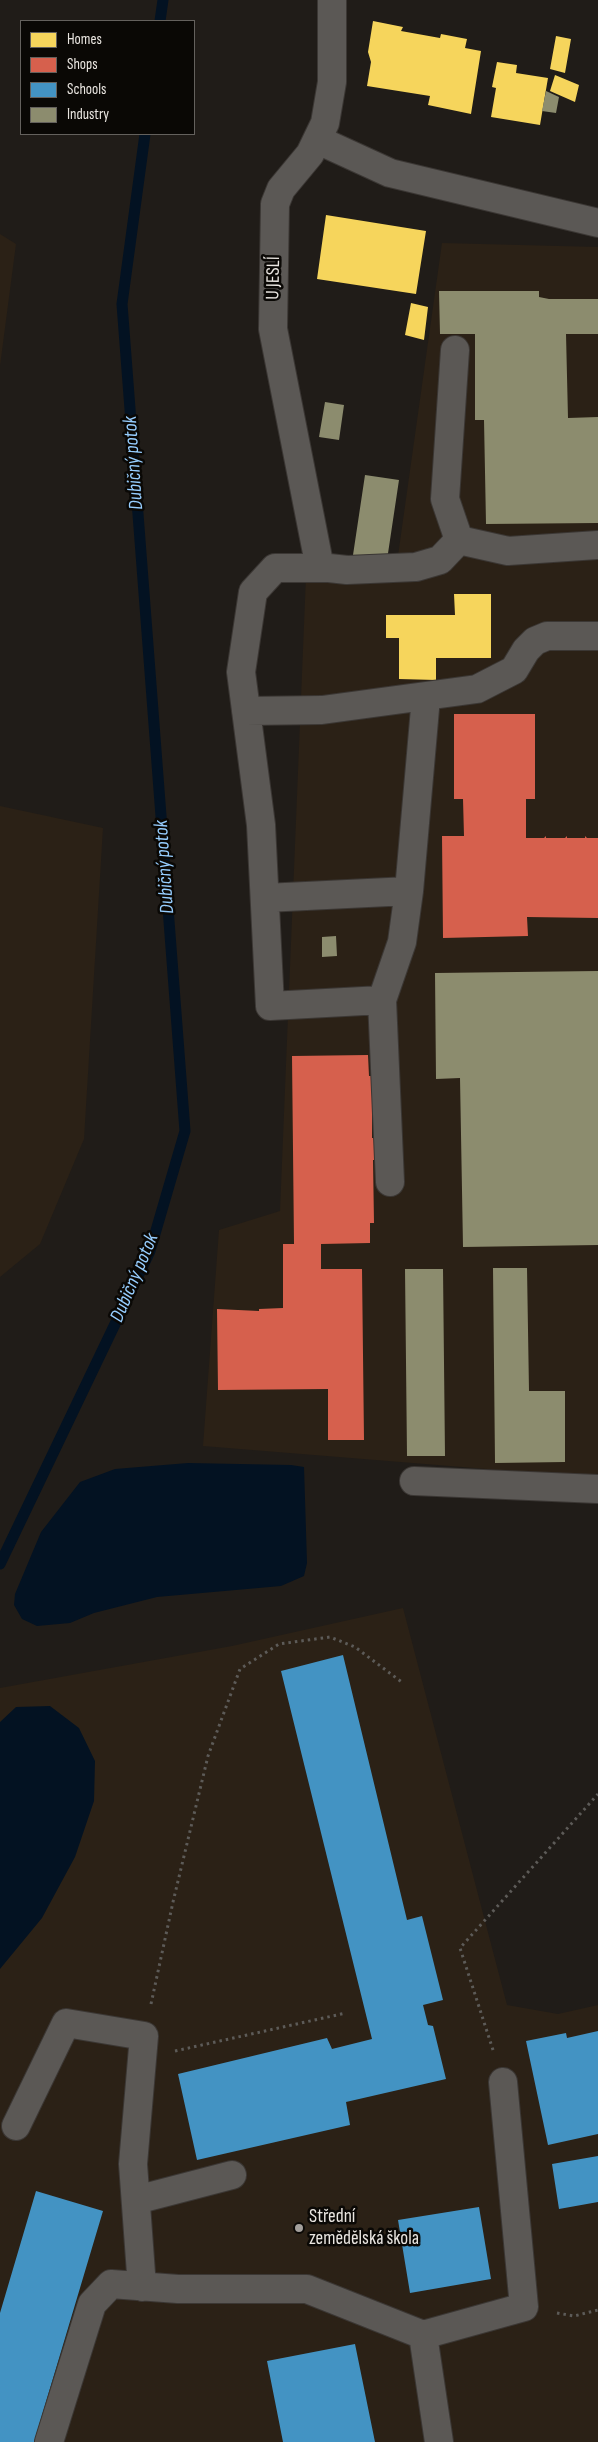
<!DOCTYPE html>
<meta charset="utf-8">
<style>
body{margin:0}
#map{position:relative;width:598px;height:2442px;overflow:hidden;background:#201c18;font-family:"Sofia Sans Condensed",sans-serif}
canvas{display:block}
.legend{position:absolute;left:20px;top:20px;width:175px;height:115px;box-sizing:border-box;background:#0a0805;border:1px solid #64615d;margin:0;padding:6px 9px;list-style:none;font-size:15px;color:#eae6e1}
.legend li{display:flex;align-items:center;gap:10px;height:25px}
.legend b{width:25px;border:1px solid #64615d}
</style>
<div id="map">
<canvas width="598" height="2442"></canvas>
<ul class="legend">
<li><b style="height:14px;background:#f6d55c"></b>Homes</li>
<li><b style="height:14px;background:#d6604d"></b>Shops</li>
<li><b style="height:14px;background:#4393c3"></b>Schools</li>
<li><b style="height:14px;background:#8c8c6e"></b>Industry</li>
</ul>
</div>
<script>
const ctx = document.querySelector('canvas').getContext('2d');
ctx.lineJoin = 'round';
function fill(path, color) {
  ctx.fillStyle = color;
  ctx.fill(path, 'evenodd');
}
function shape(rows) {
  const path = new Path2D();
  for (const r of rows) {
    path.moveTo(r[0], r[1]);
    for (let i = 2; i < r.length; i += 2) path.lineTo(r[i], r[i + 1]);
  }
  return path;
}
function trace(path, color, width, dash) {
  ctx.strokeStyle = color;
  ctx.lineWidth = width;
  ctx.lineCap = dash ? 'butt' : 'round';
  ctx.setLineDash(dash || []);
  ctx.stroke(path);
}
function write(font, color, halo, rows, align = 'center') {
  ctx.font = font + ' "Sofia Sans Condensed",sans-serif';
  ctx.lineWidth = 5;
  ctx.setLineDash([]);
  ctx.textBaseline = 'middle';
  ctx.strokeStyle = halo;
  ctx.fillStyle = color;
  for (const [text, x, y, turn = 0] of rows) {
    ctx.save();
    ctx.translate(x, y);
    ctx.rotate((+turn || 0) * Math.PI / 180);
    ctx.textAlign = isNaN(turn) ? turn : align;
    if (halo) ctx.strokeText(text, 0, 0);
    ctx.fillText(text, 0, 0);
    ctx.restore();
  }
}
fill(shape([
 [0,234,16,244,0,366],
 [442,243,598,247,598,1478,203,1446,219,1230,280,1211,306,576,395,577],
 [0,806,103,828,84,1139,40,1244,0,1277],
 [403,1608,507,2005,558,2014,598,2005,598,2442,0,2442,0,1688,232,1646]
]), '#2b2116');
fill(shape([
 [188,1463,291,1465,304,1467,307,1563,304,1576,281,1586,157,1597,94,1613,70,1623,37,1626,22,1619,14,1605,15,1594,41,1532,80,1482,115,1469],
 [50,1706,79,1728,95,1761,94,1801,75,1857,42,1918,0,1969,0,1722,16,1707]
]), '#031222');
fill(shape([
 [373,21,403,27,401,31,440,38,441,34,467,39,465,48,481,51,471,114,428,105,430,96,367,86,371,62,368,52],
 [556,36,571,39,565,73,550,69],
 [497,62,517,65,516,73,548,78,540,125,491,117,496,88,492,87],
 [555,75,579,85,575,102,550,91],
 [326,215,426,231,416,294,317,279],
 [411,303,428,307,424,340,405,335],
 [454,594,491,594,491,658,436,658,436,680,399,679,399,638,386,638,386,615,455,615]
]), '#f6d55c');
fill(shape([
 [454,714,535,714,535,799,526,799,526,838,544,838,546,836,546,838,565,838,567,836,567,838,585,838,585,836,587,838,598,838,598,918,527,917,528,936,443,938,442,836,464,836,463,799,454,799],
 [368,1055,369,1076,372,1076,372,1138,378,1138,378,1160,373,1160,374,1223,370,1223,370,1243,321,1244,321,1269,362,1269,364,1440,328,1440,328,1389,218,1390,217,1309,259,1311,259,1309,283,1308,283,1244,294,1244,292,1056]
]), '#d6604d');
fill(shape([
 [343,1655,407,1920,422,1916,443,2000,423,2005,428,2025,433,2026,446,2079,346,2102,350,2125,197,2160,178,2074,327,2038,332,2049,372,2039,281,1671],
 [598,2031,598,2134,548,2145,526,2041,566,2033,567,2038],
 [598,2156,598,2202,559,2209,552,2164],
 [36,2191,103,2211,34,2442,0,2442,0,2313],
 [479,2207,491,2279,410,2293,398,2220],
 [355,2344,375,2442,283,2442,267,2361]
]), '#4393c3');
fill(shape([
 [546,91,559,97,556,113,542,111],
 [439,291,539,291,539,297,549,299,598,299,598,334,566,334,568,418,598,417,598,523,486,524,484,420,475,420,475,334,440,334],
 [325,402,344,405,339,440,319,437],
 [365,475,399,480,387,560,353,555],
 [336,936,337,956,322,957,322,937],
 [598,971,598,1245,463,1247,460,1078,436,1079,435,973],
 [493,1268,527,1268,529,1391,565,1391,565,1462,495,1463],
 [405,1269,443,1269,445,1456,407,1456]
]), '#8c8c6e');
trace(shape([
 [160,21,163,0],
 [0,1564,150,1251,185,1131,122,304,145,134]
]), '#031222', 11);
const minor = shape([
 [318,140,390,173,598,223],
 [455,350,445,499,459,540,508,551,598,545],
 [320,568,273,329,275,204,281,189,310,154,325,123,332,82,332,0],
 [246,711,322,710,477,689,514,670,526,650,535,641,547,636,598,636],
 [265,898,409,891],
 [382,1000,270,1006,261,825,241,672,253,592,275,568,329,568,347,570,416,567,440,560,459,540],
 [390,1182,382,1000,402,942,409,891,426,697],
 [414,1481,598,1489],
 [16,2126,66,2023,144,2036,133,2164,142,2287],
 [136,2200,232,2175],
 [49,2442,92,2304,111,2284,178,2289,307,2289,423,2335],
 [439,2442,423,2335,524,2307,503,2082]
]);
trace(minor, '#3b3734', 30);
trace(shape([
 [151,2004,173,1902,208,1756,240,1669,279,1644,330,1637,355,1647,403,1683],
 [493,2050,460,1948,598,1794],
 [175,2051,346,2013],
 [557,2313,574,2316,598,2310]
]), '#5d5b58', 3, [2.5, 4]);
trace(minor, '#5b5855', 28);
for (const [x, y, r, color] of [
 [299,2228,5,"#a39f9b"]
]) {
  const dot = new Path2D();
  dot.arc(x, y, r, 0, 2 * Math.PI);
  ctx.fillStyle = color;
  ctx.fill(dot);
  trace(dot, '#0a0805', 2);
}
write('19px', '#eae6e1', '#0a0805', [
 ["U JESLÍ",274,278,-89]
]);
write('19px', '#eae6e1', '#0a0805', [
 ["Střední",309,2217],
 ["zemědělská škola",309,2239]
], 'left');
write('italic 20px', '#96cdfe', '#0a0805', [
 ["Dubičný potok",134,463,-94],
 ["Dubičný potok",165,867,-94],
 ["Dubičný potok",135,1278,-67]
]);
</script>
